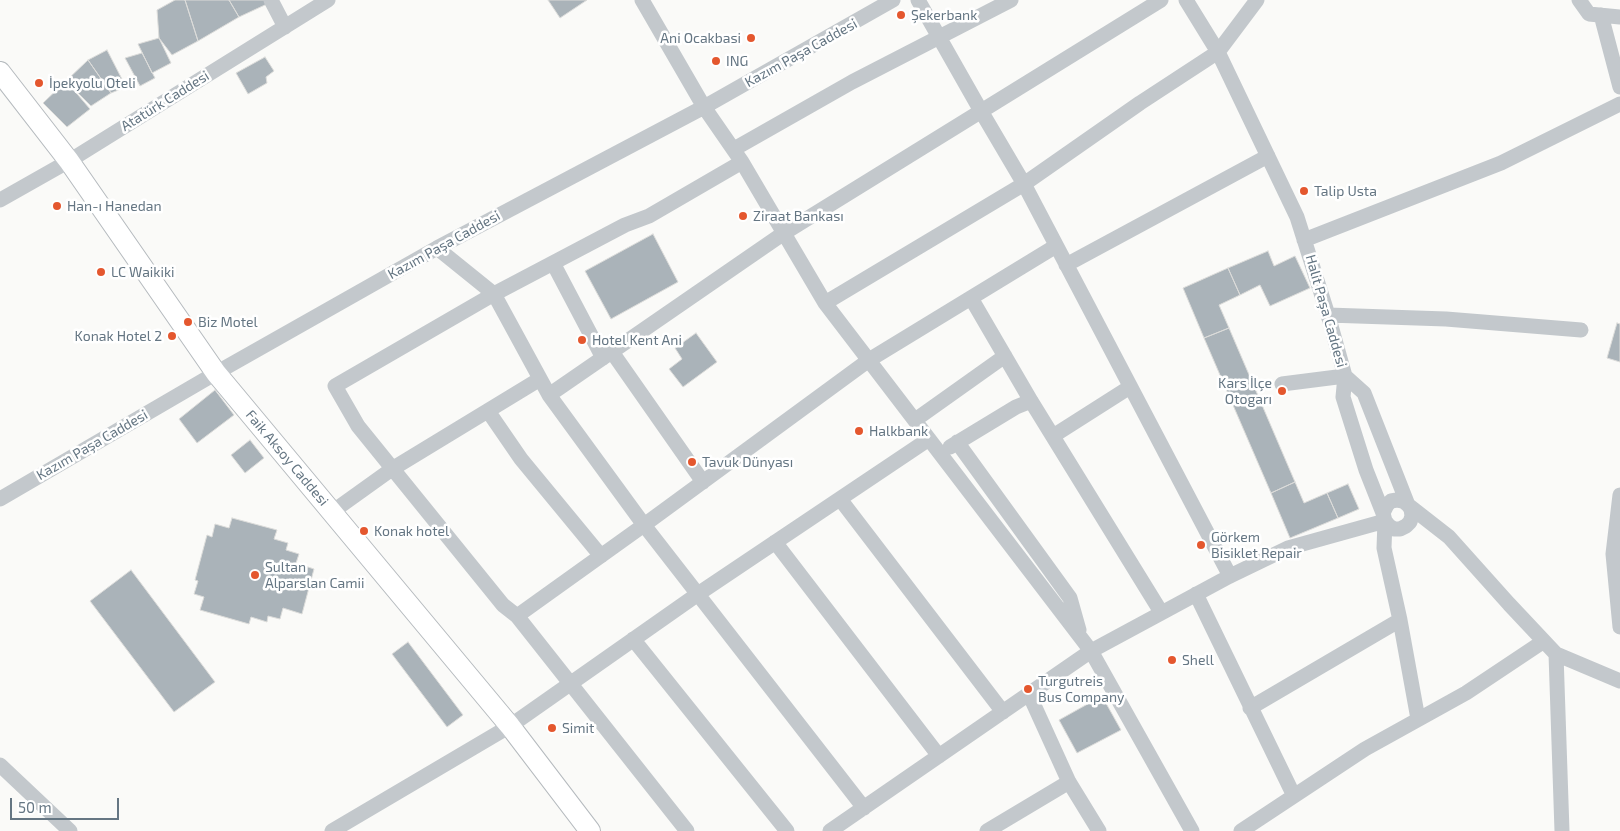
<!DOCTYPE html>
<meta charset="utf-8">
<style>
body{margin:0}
#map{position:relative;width:1620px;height:831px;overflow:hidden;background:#fafaf8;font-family:"Exo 2",sans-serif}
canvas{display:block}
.scale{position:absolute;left:10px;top:798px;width:109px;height:22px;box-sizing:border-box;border:2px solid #657683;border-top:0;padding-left:6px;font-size:15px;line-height:18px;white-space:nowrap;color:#657683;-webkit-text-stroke:4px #fff;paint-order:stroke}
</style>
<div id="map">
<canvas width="1620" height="831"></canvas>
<div class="scale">50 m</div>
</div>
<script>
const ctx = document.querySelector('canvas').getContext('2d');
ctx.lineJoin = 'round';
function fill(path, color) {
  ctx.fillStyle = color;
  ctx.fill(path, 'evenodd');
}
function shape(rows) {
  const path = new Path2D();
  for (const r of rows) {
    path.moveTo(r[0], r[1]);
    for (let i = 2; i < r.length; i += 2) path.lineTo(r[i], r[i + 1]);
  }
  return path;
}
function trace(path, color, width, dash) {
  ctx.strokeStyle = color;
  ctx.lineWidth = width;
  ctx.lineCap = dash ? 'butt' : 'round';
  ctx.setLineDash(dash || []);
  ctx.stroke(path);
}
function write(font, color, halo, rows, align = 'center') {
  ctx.font = font + ' "Exo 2",sans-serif';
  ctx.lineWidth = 5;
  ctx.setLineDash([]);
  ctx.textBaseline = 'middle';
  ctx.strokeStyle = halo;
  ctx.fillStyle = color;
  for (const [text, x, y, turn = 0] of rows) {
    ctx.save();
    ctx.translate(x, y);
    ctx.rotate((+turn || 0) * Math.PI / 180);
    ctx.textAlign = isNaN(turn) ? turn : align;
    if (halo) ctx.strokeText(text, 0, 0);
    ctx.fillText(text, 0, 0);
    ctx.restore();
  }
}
const building = shape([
 [175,0,185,0,198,41,172,55,159,38,157,10,175,0],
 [185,0,229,0,239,17,198,41,185,0],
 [229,0,265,0,267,4,239,17,229,0],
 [548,0,587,0,560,18,548,0],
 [159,38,171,63,152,73,138,44,159,38],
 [107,50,126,87,111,93,88,60,107,50],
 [142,53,155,78,140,86,125,58,142,53],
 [265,57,274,71,266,77,267,83,248,94,236,73,265,57],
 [88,60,111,93,91,106,66,81,88,60],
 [66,81,90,109,67,127,43,103,66,81],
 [653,234,678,282,611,319,585,271,653,234],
 [1268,251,1274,266,1295,256,1310,288,1270,306,1260,285,1240,295,1228,268,1268,251],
 [1228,268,1240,295,1219,305,1229,328,1204,338,1183,288,1228,268],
 [1617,323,1620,324,1620,362,1607,358,1617,323],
 [1229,328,1295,482,1271,493,1204,338,1229,328],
 [696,333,717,362,683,387,669,369,682,359,675,348,696,333],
 [215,390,234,415,197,443,179,419,215,390],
 [250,440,264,458,245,473,231,455,250,440],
 [1295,482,1304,503,1327,493,1338,518,1290,538,1271,493,1295,482],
 [1348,484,1359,509,1338,518,1327,493,1348,484],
 [232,518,277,530,274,539,288,543,286,550,299,554,296,563,314,569,302,614,283,608,280,619,268,616,267,622,251,617,249,624,200,610,204,597,194,594,198,581,195,580,207,535,212,537,215,524,229,528,232,518],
 [131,570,215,682,174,712,90,601,131,570],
 [408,642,463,715,447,727,392,654,408,642],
 [1102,696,1121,730,1077,753,1059,720,1102,696]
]);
fill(building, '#aab3b9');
trace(building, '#dcdcda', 1);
const major = shape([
 [0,72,69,161,216,373,510,726,590,831]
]);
trace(major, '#b5babe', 22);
trace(shape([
 [271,0,285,27],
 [642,0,704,107,742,162,825,303,1091,651,1192,831],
 [918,0,981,111,1024,184,1230,576],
 [1186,0,1218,52,1297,217,1328,315,1345,376,1364,393,1408,505,1449,537,1509,604,1556,654,1620,681],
 [1579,0,1589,14,1620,17],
 [1601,15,1620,87],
 [734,149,852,82,1011,0],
 [0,200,69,161,328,0],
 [1304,240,1501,163,1620,104],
 [437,248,494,294,549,395,644,525,864,808],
 [553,263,603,358],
 [1066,265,1268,156],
 [971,298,1031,401,1161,612],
 [825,303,1024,184,1140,103,1218,52,1257,0],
 [1328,315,1446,319,1581,330],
 [612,352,703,482],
 [1345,376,1343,397,1366,470,1383,513],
 [1282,384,1345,376],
 [549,395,784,233,1161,0],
 [488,411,521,459,601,556],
 [915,420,1005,356],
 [1053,436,1130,387],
 [957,442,1070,598,1079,630],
 [950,447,1016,407,1031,401],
 [1620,495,1613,554,1620,627],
 [0,499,216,373,437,248,704,107,893,0],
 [840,499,1003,712],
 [332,512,392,469,540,379],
 [1385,521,1389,526,1394,529,1400,529,1406,526,1410,522,1412,516,1411,509,1408,505,1403,501,1397,500,1391,501,1387,505,1383,513,1385,521,1384,548,1400,620,1418,719],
 [775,542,939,756],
 [1196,594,1294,796],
 [517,616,503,605,358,426,335,386,494,294,625,225,649,216,742,162],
 [633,639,787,831],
 [1556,654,1562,831],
 [1029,694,1069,782,1099,831],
 [1250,708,1400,620],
 [0,765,70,831],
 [332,831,510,726,698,594,929,439],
 [687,831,517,616,644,525,869,360,1056,246],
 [830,831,1091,651,1230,576,1288,548,1385,521],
 [987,831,1069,782],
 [1241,831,1365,749,1466,693,1544,641]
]), '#c3c8cc', 15);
trace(major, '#fff', 20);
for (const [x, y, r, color] of [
 [901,15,5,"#e4572e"],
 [751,38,5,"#e4572e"],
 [716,61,5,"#e4572e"],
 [39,83,5,"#e4572e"],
 [1304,191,5,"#e4572e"],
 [57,206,5,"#e4572e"],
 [743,216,5,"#e4572e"],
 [101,272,5,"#e4572e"],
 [188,322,5,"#e4572e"],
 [172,336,5,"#e4572e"],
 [582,340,5,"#e4572e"],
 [1282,391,5,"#e4572e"],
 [859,431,5,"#e4572e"],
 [692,462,5,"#e4572e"],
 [364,531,5,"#e4572e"],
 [1201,545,5,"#e4572e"],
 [255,575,5,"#e4572e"],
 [1172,660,5,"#e4572e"],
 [1028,689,5,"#e4572e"],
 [552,728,5,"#e4572e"]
]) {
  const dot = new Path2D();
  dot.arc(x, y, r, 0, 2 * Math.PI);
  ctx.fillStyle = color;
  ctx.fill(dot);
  trace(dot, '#fff', 2);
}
write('14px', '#657683', '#fff', [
 ["Şekerbank",911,15],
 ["Ani Ocakbasi",741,38,"right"],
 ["ING",726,61],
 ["İpekyolu Oteli",49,83],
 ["Talip Usta",1314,191],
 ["Han-ı Hanedan",67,206],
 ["Ziraat Bankası",753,216],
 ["LC Waikiki",111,272],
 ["Biz Motel",198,322],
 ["Konak Hotel 2",162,336,"right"],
 ["Hotel Kent Ani",592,340],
 ["Kars İlçe",1272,383,"right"],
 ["Otogarı",1272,399,"right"],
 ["Halkbank",869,431],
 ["Tavuk Dünyası",702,462],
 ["Konak hotel",374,531],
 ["Görkem",1211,537],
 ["Bisiklet Repair",1211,553],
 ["Sultan",265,567],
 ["Alparslan Camii",265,583],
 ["Shell",1182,660],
 ["Turgutreis",1038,681],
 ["Bus Company",1038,697],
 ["Simit",562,728]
], 'left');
write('14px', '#657683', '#fff', [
 ["Kazım Paşa Caddesi",801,53,-29],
 ["Atatürk Caddesi",165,101,-32],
 ["Kazım Paşa Caddesi",444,245,-29],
 ["Halit Paşa Caddesi",1326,311,74],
 ["Kazım Paşa Caddesi",92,445,-30],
 ["Faik Aksoy Caddesi",287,458,50]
]);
</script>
